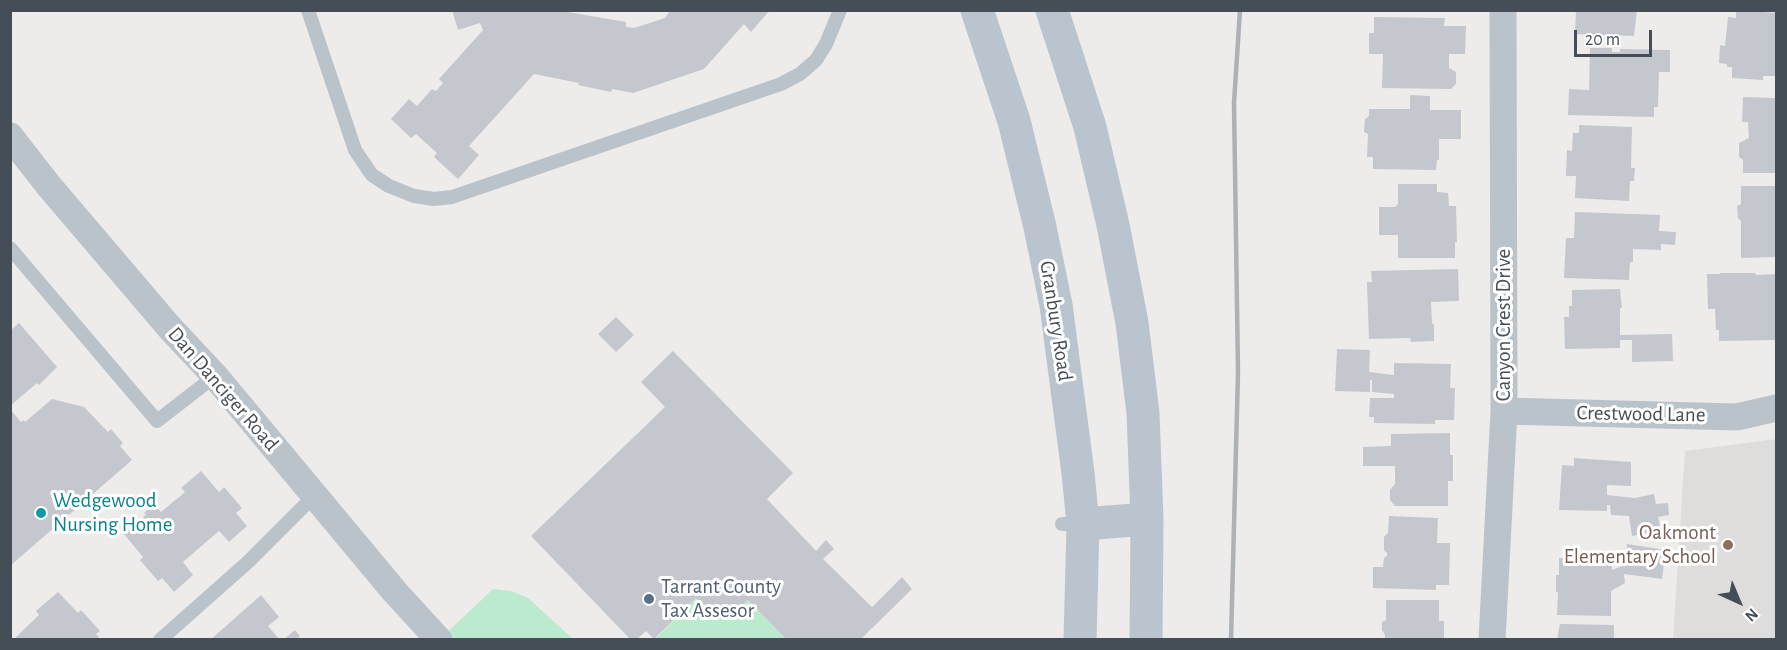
<!DOCTYPE html>
<style>
body{margin:0}
#map{position:relative;width:1787px;height:650px;overflow:hidden;background:#eeebeb;font-family:"Alegreya Sans",sans-serif}
canvas{display:block}
.frame{position:absolute;inset:0;border:12px solid #454e57;pointer-events:none}
.north{position:absolute;left:1709px;top:572px;width:60px;height:60px;-webkit-text-stroke:4px #fff;paint-order:stroke;rotate:136deg;font-size:16px;font-weight:700;line-height:24px;text-align:center;color:#454e57}
.north::after{content:'';display:block;margin:auto;width:21px;height:27px;background:#454e57;clip-path:polygon(50% 0,100% 100%,50% 72%,0 100%)}
.scale{position:absolute;left:1574px;top:30px;width:78px;height:27px;box-sizing:border-box;border:3px solid #454e57;border-top:0;padding-left:8px;font-size:18px;line-height:21px;white-space:nowrap;color:#454e57;-webkit-text-stroke:4px #fff;paint-order:stroke}
</style>
<div id="map">
<canvas width="1787" height="650"></canvas>
<div class="frame"></div>
<div class="north">N</div>
<div class="scale">20 m</div>
</div>
<script>
const ctx = document.querySelector('canvas').getContext('2d');
ctx.lineJoin = 'round';
function fill(path, color) {
  ctx.fillStyle = color;
  ctx.fill(path, 'evenodd');
}
function shape(rows) {
  const path = new Path2D();
  for (const r of rows) {
    path.moveTo(r[0], r[1]);
    for (let i = 2; i < r.length; i += 2) path.lineTo(r[i], r[i + 1]);
  }
  return path;
}
function trace(path, color, width, dash) {
  ctx.strokeStyle = color;
  ctx.lineWidth = width;
  ctx.lineCap = dash ? 'butt' : 'round';
  ctx.setLineDash(dash || []);
  ctx.stroke(path);
}
function write(font, color, halo, rows, align = 'center') {
  ctx.font = font + ' "Alegreya Sans",sans-serif';
  ctx.lineWidth = 6;
  ctx.setLineDash([]);
  ctx.textBaseline = 'middle';
  ctx.strokeStyle = halo;
  ctx.fillStyle = color;
  for (const [text, x, y, turn = 0] of rows) {
    ctx.save();
    ctx.translate(x, y);
    ctx.rotate((+turn || 0) * Math.PI / 180);
    ctx.textAlign = isNaN(turn) ? turn : align;
    if (halo) ctx.strokeText(text, 0, 0);
    ctx.fillText(text, 0, 0);
    ctx.restore();
  }
}
fill(shape([
 [1776,439,1776,639,1673,639,1685,451]
]), '#dfdcdc');
fill(shape([
 [493,589,511,591,528,598,573,639,439,640],
 [696,598,717,620,723,615,728,620,748,600,787,640,654,640]
]), '#bceace');
fill(shape([
 [452,10,556,10,626,22,626,27,634,28,665,18,669,12,669,10,770,10,751,32,744,24,704,69,633,93,612,89,611,92,578,85,579,83,534,74,469,146,479,155,458,179,434,157,437,153,416,134,411,138,391,119,409,99,417,106,432,89,436,91,443,83,439,79,483,30,480,23,458,30],
 [1576,10,1637,10,1634,36,1575,34],
 [1736,10,1776,13,1776,76,1763,76,1763,80,1732,78,1732,67,1727,67,1727,64,1719,63,1720,45,1725,46,1728,17,1736,18],
 [1374,17,1445,18,1444,26,1466,26,1465,54,1449,54,1449,68,1456,72,1456,84,1451,89,1382,88,1383,54,1369,54,1369,33,1374,33],
 [1590,48,1612,48,1612,52,1620,52,1620,49,1670,50,1670,72,1659,72,1658,107,1654,107,1654,117,1568,115,1569,89,1589,90],
 [1410,95,1430,96,1430,110,1461,110,1461,139,1439,139,1439,160,1437,160,1436,170,1373,169,1373,157,1367,157,1368,134,1364,132,1365,119,1369,116,1369,109,1410,109],
 [1743,97,1776,98,1776,173,1743,173,1743,160,1739,157,1739,143,1749,138,1748,122,1742,122],
 [1579,125,1632,127,1631,168,1635,168,1634,181,1630,181,1629,201,1575,198,1576,176,1566,176,1567,150,1572,151,1573,133,1579,133],
 [1398,184,1437,184,1437,192,1448,193,1449,206,1456,206,1457,242,1455,242,1455,258,1398,258,1398,235,1379,235,1379,207,1395,207,1398,204],
 [1741,186,1776,186,1776,257,1741,258,1741,221,1738,218,1737,206,1741,204],
 [1575,212,1660,215,1659,231,1676,232,1675,245,1661,244,1661,250,1633,249,1633,262,1630,262,1629,280,1564,278,1566,238,1574,238],
 [1458,269,1459,301,1431,302,1432,324,1434,324,1434,341,1411,342,1410,338,1369,339,1367,282,1372,282,1371,271],
 [1720,273,1755,273,1756,275,1776,274,1776,340,1719,341,1719,330,1716,330,1715,309,1708,309,1707,274,1720,274],
 [1620,289,1622,308,1620,308,1620,335,1672,334,1673,361,1632,362,1632,340,1620,340,1620,348,1565,349,1564,317,1569,317,1569,306,1572,306,1572,290],
 [616,317,634,335,616,352,598,334],
 [19,323,57,367,39,385,37,383,10,406,10,331],
 [1337,349,1370,350,1369,372,1394,375,1394,363,1451,364,1450,388,1455,388,1454,420,1435,420,1435,424,1374,423,1374,417,1369,417,1370,398,1394,398,1394,394,1372,392,1372,380,1370,380,1370,392,1335,391],
 [673,351,793,473,767,499,816,551,826,540,834,549,823,559,872,607,902,577,912,589,860,640,787,640,748,600,727,620,723,615,717,620,696,598,654,639,646,631,636,640,631,640,531,536,665,407,641,382],
 [52,399,84,407,108,432,111,429,123,443,120,446,132,460,10,566,10,409,21,422,24,420,25,422],
 [1450,433,1450,455,1453,455,1453,481,1448,481,1448,506,1395,506,1390,500,1390,490,1395,484,1395,466,1363,466,1363,447,1391,446,1391,434],
 [1574,458,1631,462,1631,486,1607,485,1607,495,1635,498,1654,494,1656,504,1668,503,1669,515,1658,517,1661,531,1632,536,1629,516,1611,515,1610,505,1607,505,1607,511,1559,510,1562,465,1574,466],
 [201,471,219,492,224,487,242,508,236,513,247,526,229,542,219,531,183,562,193,575,174,592,162,578,158,581,140,560,143,557,124,534,146,515,144,513,154,504,161,512,185,492,181,488],
 [1389,516,1438,518,1437,543,1450,543,1449,585,1436,585,1436,590,1373,588,1373,567,1383,567,1384,558,1387,556,1387,553,1384,550,1384,537,1388,533],
 [1627,544,1666,550,1662,579,1624,574,1625,583,1611,591,1611,616,1557,615,1558,592,1556,592,1556,575,1559,575,1559,558,1608,558,1612,563,1612,570,1625,565],
 [58,592,78,613,81,610,100,631,96,634,101,640,13,640,39,615,36,611],
 [261,595,279,617,268,626,280,640,210,640],
 [1386,600,1439,600,1439,621,1444,621,1444,640,1385,640,1385,635,1382,630,1382,622,1386,620],
 [1560,624,1614,625,1614,640,1557,640],
 [295,630,300,636,296,640,283,640]
]), '#c5c7ce');
trace(shape([
 [308,10,355,150,372,175,389,186,414,196,434,199,452,197,781,84,800,74,816,60,826,44,840,10],
 [10,248,157,421,215,376],
 [1062,524,1083,524],
 [160,640,248,562,315,495]
]), '#bac3ca', 14);
trace(shape([
 [10,136,49,186,170,328,215,376,395,592,439,640],
 [1504,411,1737,417,1776,408],
 [1492,640,1504,411,1503,10]
]), '#bac3ca', 27);
trace(shape([
 [977,10,1014,121,1040,227,1056,305,1078,473,1083,524,1080,640],
 [1052,10,1090,127,1113,225,1132,323,1143,413,1147,519,1146,640],
 [1083,524,1147,519]
]), '#bac4ce', 33);
trace(shape([
 [1231,640,1238,372,1234,103,1240,10]
]), '#aeb1b5', 4.5);
for (const [x, y, r, color] of [
 [41,513,6,"#0f9aa8"],
 [1728,545,6,"#8d6e63"],
 [649,599,6,"#5c6f8a"]
]) {
  const dot = new Path2D();
  dot.arc(x, y, r, 0, 2 * Math.PI);
  ctx.fillStyle = color;
  ctx.fill(dot);
  trace(dot, '#fff', 2);
}
write('21px', '#454e57', '#fff', [
 ["Granbury Road",1056,321,81],
 ["Canyon Crest Drive",1504,325,-90],
 ["Dan Danciger Road",223,389,49],
 ["Crestwood Lane",1641,414,1]
]);
write('21px', '#0d838f', '#fff', [
 ["Wedgewood",53,501],
 ["Nursing Home",53,525]
], 'left');
write('21px', '#785e54', '#fff', [
 ["Oakmont",1716,533],
 ["Elementary School",1716,557]
], 'right');
write('21px', '#4e5e75', '#fff', [
 ["Tarrant County",661,587],
 ["Tax Assesor",661,611]
], 'left');
</script>
